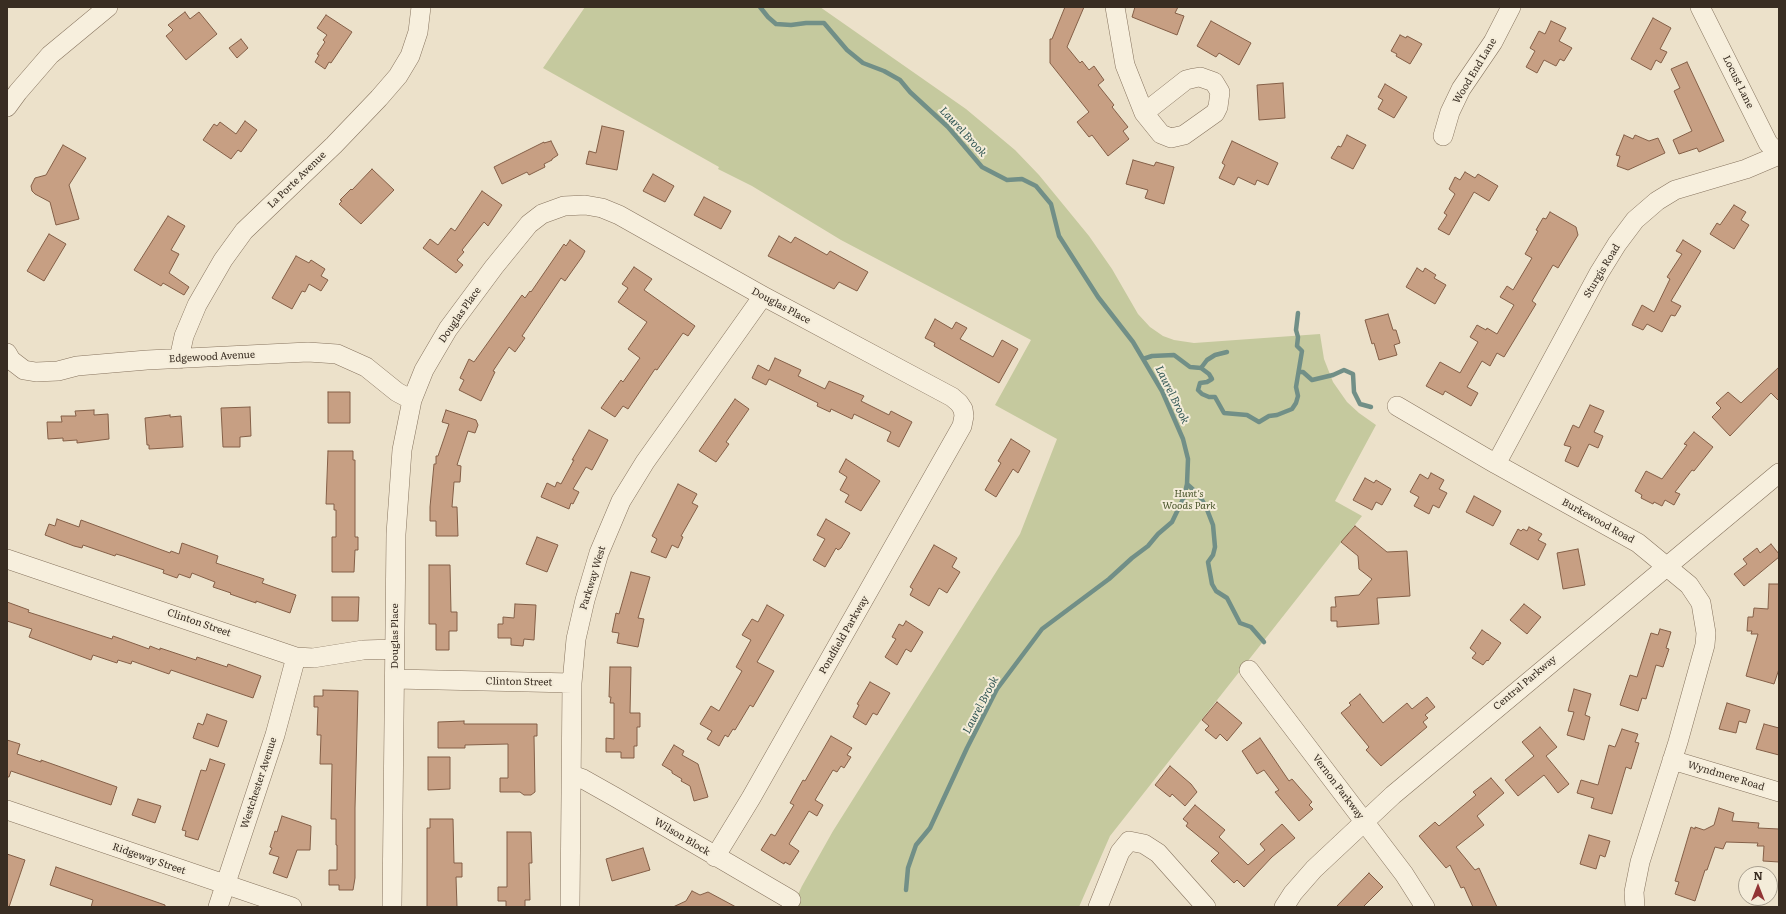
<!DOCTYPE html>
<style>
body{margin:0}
#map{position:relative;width:1786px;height:914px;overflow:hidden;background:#ece1ca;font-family:Literata,serif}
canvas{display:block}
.frame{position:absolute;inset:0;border:8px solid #392d22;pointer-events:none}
.north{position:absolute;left:1738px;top:866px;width:40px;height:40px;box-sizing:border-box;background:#f4ecd9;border:1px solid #a9a090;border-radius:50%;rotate:0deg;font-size:11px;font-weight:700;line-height:16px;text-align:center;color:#392d22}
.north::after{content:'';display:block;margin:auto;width:14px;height:18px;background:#923435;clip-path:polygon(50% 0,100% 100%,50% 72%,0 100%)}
</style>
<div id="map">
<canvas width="1786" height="914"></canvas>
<div class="frame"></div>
<div class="north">N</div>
</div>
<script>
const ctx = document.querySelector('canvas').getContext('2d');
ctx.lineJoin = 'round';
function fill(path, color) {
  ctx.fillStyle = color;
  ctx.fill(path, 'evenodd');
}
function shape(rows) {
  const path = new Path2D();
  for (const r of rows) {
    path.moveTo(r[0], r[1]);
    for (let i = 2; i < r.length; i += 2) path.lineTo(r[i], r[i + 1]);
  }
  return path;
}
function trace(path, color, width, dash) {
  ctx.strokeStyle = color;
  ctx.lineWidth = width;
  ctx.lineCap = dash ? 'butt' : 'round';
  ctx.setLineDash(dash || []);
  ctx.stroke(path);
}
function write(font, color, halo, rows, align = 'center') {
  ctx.font = font + ' Literata,serif';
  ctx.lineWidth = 4;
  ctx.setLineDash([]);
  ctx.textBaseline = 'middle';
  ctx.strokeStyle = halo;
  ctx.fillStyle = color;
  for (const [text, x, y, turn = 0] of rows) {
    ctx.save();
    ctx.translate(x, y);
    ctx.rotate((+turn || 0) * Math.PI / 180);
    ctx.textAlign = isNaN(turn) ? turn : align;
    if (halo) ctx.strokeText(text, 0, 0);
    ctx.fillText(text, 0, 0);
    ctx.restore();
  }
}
fill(shape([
 [585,7,820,7,966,109,1015,150,1039,175,1089,236,1112,269,1138,314,1150,327,1163,336,1174,340,1194,343,1320,334,1324,359,1333,382,1347,402,1359,413,1376,425,1335,501,1362,516,1110,836,1079,907,792,907,802,886,833,831,1020,534,1057,439,995,405,1031,340,841,240,752,186,718,169,719,167,543,68]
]), '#c5c99e');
trace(shape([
 [760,7,768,17,776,24,791,25,806,23,824,23,847,50,863,63,884,71,900,80,910,92,948,127,982,167,1007,180,1022,179,1036,186,1051,204,1059,236,1098,297,1133,342,1162,391,1183,439,1188,459,1187,484,1184,497,1172,522,1158,534,1148,546,1132,558,1109,579,1042,629,997,689,967,748,930,828,916,845,908,868,906,890],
 [1143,359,1152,356,1174,355,1190,367,1201,368,1209,374,1212,379,1207,382,1200,383,1198,390,1202,394,1209,397,1215,397,1224,413,1247,415,1259,422,1269,416,1277,415,1292,409,1296,403,1298,396,1296,387,1302,351,1297,346,1298,337,1296,330,1298,313],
 [1201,368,1207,360,1215,355,1227,352],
 [1299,372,1303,372,1312,380,1333,375,1344,370,1353,374,1354,392,1360,404,1371,407],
 [1187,484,1199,495,1206,507,1213,525,1215,547,1213,555,1208,562,1212,584,1216,591,1227,598,1240,623,1251,627,1264,642]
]), '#718f87', 4.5);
const building = shape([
 [1065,7,1084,7,1067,47,1080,63,1082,61,1089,70,1094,66,1104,80,1098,85,1114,105,1112,107,1128,127,1123,131,1129,139,1108,156,1092,135,1089,137,1077,122,1089,112,1050,63,1050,39,1052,39,1065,7],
 [1135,7,1178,7,1175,13,1184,16,1177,35,1132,17,1135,7],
 [185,12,190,19,199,12,217,34,186,60,166,36,173,30,168,25,185,12],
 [326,15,352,32,331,63,329,62,325,69,315,62,319,55,317,54,325,42,323,40,327,35,317,28,326,15],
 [1653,18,1671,28,1660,49,1667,52,1661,63,1656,60,1651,70,1631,59,1653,18],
 [1211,21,1251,43,1239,65,1219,53,1216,57,1197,46,1211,21],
 [1551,21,1566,28,1559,41,1572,48,1564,61,1560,59,1556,66,1544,60,1537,73,1526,67,1535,51,1530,48,1539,31,1545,34,1551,21],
 [1400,35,1406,38,1407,36,1422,44,1410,64,1396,56,1397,54,1391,51,1400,35],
 [241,39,248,48,237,58,229,48,241,39],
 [1687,62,1724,141,1699,152,1697,148,1679,154,1673,140,1692,131,1674,91,1680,88,1671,69,1687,62],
 [1283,83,1285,118,1259,120,1257,85,1283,83],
 [1385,84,1407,97,1394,118,1378,109,1383,100,1378,97,1385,84],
 [245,121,257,130,241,152,238,150,231,159,203,140,214,124,217,126,220,122,236,134,245,121],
 [602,126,624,131,617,170,586,164,589,151,596,153,602,126],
 [1347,135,1366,145,1353,169,1331,158,1338,146,1341,147,1347,135],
 [1624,135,1633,139,1635,135,1649,141,1658,138,1665,153,1628,170,1617,166,1620,156,1616,155,1624,135],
 [551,141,558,155,552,159,552,160,544,164,545,167,529,175,527,172,502,184,494,167,544,142,544,143,551,141],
 [1232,141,1278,163,1268,185,1257,180,1255,185,1238,177,1234,185,1219,178,1225,165,1222,163,1232,141],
 [63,145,86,158,69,185,79,219,56,225,50,202,35,194,32,191,31,186,35,178,46,175,63,145],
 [1133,160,1154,166,1156,162,1174,167,1164,204,1145,198,1148,190,1126,184,1133,160],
 [372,169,394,190,361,224,339,204,342,201,340,200,351,189,352,190,372,169],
 [1465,172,1475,178,1478,174,1498,186,1489,201,1474,192,1449,235,1438,229,1447,215,1444,213,1455,194,1449,189,1455,177,1460,180,1465,172],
 [653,174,674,186,665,202,643,191,653,174],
 [482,191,502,205,488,226,484,222,462,250,464,252,457,260,463,265,456,273,423,248,430,239,438,245,451,228,455,231,482,191],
 [704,197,731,211,721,229,694,215,704,197],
 [1734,205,1746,212,1741,220,1749,225,1734,249,1710,234,1717,223,1720,225,1734,205],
 [1550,212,1576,227,1578,235,1558,268,1553,265,1532,301,1536,304,1504,357,1497,353,1490,366,1482,361,1467,387,1478,393,1471,406,1445,391,1443,395,1426,386,1440,362,1460,373,1478,342,1470,337,1477,325,1486,330,1487,328,1497,334,1514,305,1500,297,1507,286,1513,290,1532,258,1525,254,1538,231,1536,230,1543,218,1546,219,1550,212],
 [168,216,185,226,171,250,179,254,169,273,189,287,184,295,163,283,161,286,134,270,168,216],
 [49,234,66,244,44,281,27,271,49,234],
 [779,236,791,243,795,237,827,255,830,251,868,272,857,291,839,282,834,289,768,256,779,236],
 [570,240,585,251,582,257,565,281,561,278,522,336,525,338,515,352,509,347,493,371,495,372,481,401,459,390,464,380,460,378,469,359,474,362,522,295,525,298,530,291,531,292,564,244,566,246,570,240],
 [1683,240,1701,251,1671,301,1681,306,1675,316,1671,315,1662,332,1647,324,1643,330,1632,325,1642,305,1654,312,1670,279,1667,277,1682,254,1676,251,1683,240],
 [296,256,309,263,311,260,325,269,321,276,328,280,321,291,309,284,305,292,302,291,292,309,272,298,296,256],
 [634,267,652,279,644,290,695,326,688,336,683,333,657,370,655,369,628,409,623,406,615,417,601,408,621,380,623,382,640,358,628,349,647,322,618,302,628,288,622,284,634,267],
 [1417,268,1423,272,1425,268,1436,275,1434,278,1446,285,1435,304,1406,287,1417,268],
 [1388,314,1393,330,1396,330,1400,343,1394,345,1397,355,1379,360,1374,343,1372,344,1365,320,1388,314],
 [935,319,952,329,956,322,967,328,960,339,993,357,1002,340,1018,349,999,383,934,346,935,343,925,338,935,319],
 [775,358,801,370,798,376,825,389,829,381,864,396,861,401,889,415,891,411,912,422,899,447,887,441,891,432,854,414,852,419,831,409,830,412,817,406,818,403,769,379,766,385,752,378,758,365,769,371,775,358],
 [1779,367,1779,401,1771,393,1730,436,1712,417,1721,408,1716,403,1728,392,1741,403,1779,367],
 [328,392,350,392,350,423,328,423,328,392],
 [735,399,749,409,726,442,729,444,716,462,699,451,735,399],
 [1590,405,1604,411,1594,432,1603,436,1598,448,1589,444,1578,467,1565,461,1571,447,1564,445,1573,425,1579,428,1590,405],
 [250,407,251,436,240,437,240,447,223,447,221,408,250,407],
 [94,410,94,415,108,414,109,439,77,443,77,440,63,441,63,438,48,439,47,422,62,422,61,416,76,416,75,411,94,410],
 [446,410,476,420,478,425,475,433,468,431,457,465,461,466,460,482,454,482,452,507,457,507,458,536,436,536,436,521,430,521,430,507,434,464,436,464,436,456,438,456,449,424,442,422,446,410],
 [170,415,170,417,181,416,183,447,149,449,149,445,147,445,145,418,170,415],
 [589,430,608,440,592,470,586,467,573,489,579,492,573,504,571,503,569,509,541,497,547,483,555,487,557,482,561,484,574,460,572,460,589,430],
 [1694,432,1713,447,1694,471,1692,470,1675,492,1680,494,1674,505,1665,500,1662,506,1654,502,1653,504,1641,498,1642,495,1635,491,1646,471,1662,479,1687,445,1684,444,1694,432],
 [1011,439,1030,451,1018,473,1013,469,996,497,985,490,1001,463,998,461,1011,439],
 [328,451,353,451,353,460,355,460,355,537,358,537,358,550,355,550,354,572,332,572,332,537,336,537,336,510,334,510,334,504,326,504,328,451],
 [846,459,880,481,861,511,845,502,849,495,840,490,847,477,839,472,846,459],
 [1431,473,1444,480,1439,489,1447,493,1439,508,1433,505,1429,514,1414,506,1419,497,1410,492,1420,474,1428,479,1431,473],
 [1365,478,1374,483,1376,480,1391,489,1382,505,1376,502,1372,510,1353,500,1365,478],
 [678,484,697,494,692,503,698,506,681,536,683,537,678,548,672,545,666,558,651,552,657,539,652,536,678,484],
 [1474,496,1501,511,1493,526,1466,512,1474,496],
 [57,519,79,527,81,520,170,553,171,551,179,554,182,543,218,556,216,563,264,579,262,583,296,595,290,613,256,601,256,603,230,594,231,593,213,587,215,582,192,573,190,578,179,574,177,578,163,573,164,570,123,556,116,554,115,556,83,545,82,548,74,546,45,535,49,524,55,526,57,519],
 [826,519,850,533,841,548,838,550,836,548,825,567,813,560,825,539,817,535,826,519],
 [1355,526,1387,552,1407,551,1410,596,1377,598,1379,624,1337,627,1337,621,1331,621,1331,607,1336,607,1335,597,1359,595,1372,579,1359,569,1358,556,1341,542,1355,526],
 [1529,527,1542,534,1538,540,1546,544,1538,560,1510,544,1518,529,1521,531,1523,529,1527,531,1529,527],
 [537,537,558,545,547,572,526,564,537,537],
 [1771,544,1779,554,1779,557,1744,586,1734,574,1747,564,1743,559,1757,548,1760,553,1771,544],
 [934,545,957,558,952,567,960,572,947,593,939,588,929,606,910,595,913,589,910,587,934,545],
 [1578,549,1585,585,1563,589,1557,553,1578,549],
 [429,565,450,565,451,612,457,612,457,631,449,631,449,650,436,650,436,624,429,624,429,565],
 [631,572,650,577,638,618,644,619,638,647,617,643,619,633,612,632,616,613,619,614,631,572],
 [1769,584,1779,584,1779,669,1774,684,1746,676,1758,634,1751,634,1752,631,1747,631,1748,617,1753,617,1754,608,1768,609,1769,584],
 [332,597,359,597,358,621,332,621,332,597],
 [7,602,29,610,28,612,112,639,113,636,149,649,150,646,160,650,160,648,196,660,197,657,227,667,228,664,261,676,253,698,171,670,169,674,132,661,131,664,118,660,117,663,93,655,91,660,29,637,32,629,7,621,7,602],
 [515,604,536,605,534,640,524,639,523,646,511,645,511,638,498,638,498,624,503,624,503,617,514,618,515,604],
 [1524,604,1541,617,1527,634,1510,620,1524,604],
 [767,605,784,615,757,662,774,671,753,707,750,705,735,730,733,729,728,737,725,735,719,746,707,739,712,731,700,724,711,706,719,711,742,671,736,667,751,640,742,635,752,619,758,622,767,605],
 [906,621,923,632,911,652,906,649,897,665,885,657,896,639,892,637,899,624,903,626,906,621],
 [1660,629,1671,632,1666,648,1669,649,1663,667,1656,665,1646,699,1642,698,1638,711,1620,705,1630,675,1637,677,1651,633,1658,635,1660,629],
 [1482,630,1501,643,1488,661,1487,660,1483,665,1472,658,1476,653,1470,648,1482,630],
 [610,667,631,667,630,713,640,713,640,727,637,727,637,746,634,746,634,758,621,758,621,752,606,752,606,738,614,739,614,703,610,703,611,697,609,697,610,667],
 [870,682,890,693,877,715,873,713,866,725,853,717,859,705,857,704,870,682],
 [1574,689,1591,694,1585,715,1590,717,1584,740,1567,735,1574,712,1568,711,1574,689],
 [323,690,358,691,355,808,355,878,353,890,339,890,339,885,329,885,329,870,337,870,337,845,336,845,336,819,331,819,332,764,320,764,321,735,317,735,318,707,314,707,314,696,323,696,323,690],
 [1360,694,1383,723,1407,703,1412,709,1427,697,1435,707,1425,715,1428,718,1423,722,1427,727,1381,766,1366,750,1369,747,1341,713,1351,705,1349,703,1360,694],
 [1217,702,1242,723,1227,741,1220,734,1216,739,1205,730,1209,726,1202,720,1217,702],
 [1727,703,1750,710,1746,723,1739,721,1736,733,1719,729,1727,703],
 [207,714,227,721,218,747,193,738,198,723,203,725,207,714],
 [464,721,464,724,537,724,537,736,534,736,535,792,531,795,524,795,520,792,500,792,500,778,508,778,508,744,465,745,465,748,438,748,438,722,464,721],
 [1764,724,1779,728,1779,755,1756,749,1764,724],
 [1540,727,1557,747,1546,756,1569,784,1558,793,1544,775,1518,796,1505,780,1534,756,1522,742,1540,727],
 [1622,729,1638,734,1635,742,1639,743,1631,769,1626,767,1612,814,1591,808,1594,798,1577,793,1581,780,1598,785,1609,745,1615,747,1622,729],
 [831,736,852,748,847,755,851,757,844,768,841,766,837,772,833,770,815,800,823,805,817,816,809,811,789,844,799,851,790,865,785,862,784,864,761,850,771,834,775,836,794,805,790,803,803,780,805,781,831,736],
 [1260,738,1289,781,1292,779,1312,802,1309,805,1313,809,1299,821,1275,792,1279,790,1264,770,1257,774,1242,751,1260,738],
 [7,740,20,744,17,754,41,762,41,760,117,787,111,805,11,771,9,777,7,777,7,740],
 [674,745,684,751,682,755,698,764,708,797,694,801,690,786,681,781,682,779,672,773,672,771,662,765,674,745],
 [428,757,450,757,450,789,428,790,428,757],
 [210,759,225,764,198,840,185,836,186,831,182,830,201,770,206,771,210,759],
 [1170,766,1191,784,1197,792,1185,806,1172,794,1170,797,1155,785,1170,766],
 [1491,778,1504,793,1477,816,1484,825,1456,847,1475,870,1479,868,1497,907,1473,907,1464,887,1461,888,1450,865,1446,868,1419,836,1435,822,1439,826,1476,795,1473,792,1491,778],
 [138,799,161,806,155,823,132,815,138,799],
 [1195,805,1225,830,1219,837,1248,865,1265,850,1260,844,1282,824,1295,838,1272,857,1244,887,1237,880,1234,883,1211,861,1219,853,1186,826,1188,823,1183,819,1195,805],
 [1719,808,1734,813,1732,821,1759,823,1758,828,1779,829,1779,862,1763,861,1764,846,1757,846,1758,843,1726,842,1723,849,1715,847,1707,870,1705,870,1695,901,1675,894,1679,882,1675,881,1691,827,1695,829,1695,827,1704,830,1714,825,1719,808],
 [282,816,311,826,310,850,297,850,287,878,273,873,279,857,269,854,272,848,270,847,275,831,277,832,282,816],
 [430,819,453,819,454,863,462,863,462,877,456,877,457,907,427,907,427,828,430,828,430,819],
 [507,832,531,832,532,863,529,863,530,900,525,900,525,907,506,907,506,901,498,901,498,887,507,887,507,832],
 [1589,835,1610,841,1605,857,1600,855,1596,869,1580,864,1589,835],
 [643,848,650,870,612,881,606,859,643,848],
 [7,854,25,860,9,907,7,906,7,854],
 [56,867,165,905,165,907,91,907,93,900,50,885,56,867],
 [1369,873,1383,887,1363,907,1336,907,1369,873],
 [692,891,700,895,708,892,736,907,673,907,686,901,692,891]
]);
fill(building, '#c79f83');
trace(building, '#845f47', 1);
const minor = shape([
 [1115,7,1125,65,1144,113,1161,134,1171,138,1184,135,1215,113,1218,107,1220,92,1214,82,1200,77,1194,78,1186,80,1144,113],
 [1700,7,1768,143,1779,155],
 [7,107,18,92,50,55,108,7],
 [1443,136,1450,112,1461,89,1493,42,1511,7],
 [7,353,11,360,24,370,36,372,58,371,77,366,147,360,308,352,337,354,366,367,397,392,412,400],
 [179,359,184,336,197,305,223,260,244,231,334,145,379,98,398,76,410,56,418,32,421,7],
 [1397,406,1496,464,1638,543,1689,585,1701,603,1706,633,1705,645,1678,742,1640,862,1634,892,1635,907],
 [1496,464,1599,273,1617,244,1635,220,1657,201,1675,190,1746,169,1779,155],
 [7,559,296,657,313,658,363,650,394,649],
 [1249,670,1404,874,1425,907],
 [395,679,572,683],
 [1672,760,1779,792],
 [572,775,583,779,615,797,791,900],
 [7,810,292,907],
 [218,907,275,735,296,657],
 [392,907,396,534,402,450,412,400,424,370,448,329,494,267,529,224,542,214,564,206,585,205,602,208,619,215,763,296,952,397,959,403,963,409,964,416,962,426,751,798,715,857],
 [570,907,572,683,576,639,585,600,599,553,621,501,645,462,763,296],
 [1098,907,1120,852,1129,841,1144,844,1158,853,1206,907],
 [1284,907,1293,893,1314,869,1393,795,1779,473]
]);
trace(minor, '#87745f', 20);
trace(minor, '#f7efdd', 19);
write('10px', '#392d22', '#f4ecd9', [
 ["Wood End Lane",1475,71,-59],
 ["Locust Lane",1738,82,64],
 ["La Porte Avenue",297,180,-44],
 ["Sturgis Road",1602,271,-59],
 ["Douglas Place",781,306,28],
 ["Douglas Place",460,315,-55],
 ["Edgewood Avenue",212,357,-3],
 ["Burkewood Road",1598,521,29],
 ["Parkway West",593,578,-73],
 ["Clinton Street",199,623,19],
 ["Pondfield Parkway",844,635,-60],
 ["Douglas Place",395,636,-90],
 ["Clinton Street",519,682,1],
 ["Central Parkway",1525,683,-40],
 ["Wyndmere Road",1726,776,17],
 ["Westchester Avenue",259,783,-72],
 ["Vernon Parkway",1338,787,53],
 ["Wilson Block",682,837,31],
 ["Ridgeway Street",149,859,19]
]);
write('italic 10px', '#49542a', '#f4ecd9', [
 ["Hunt's",1189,494],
 ["Woods Park",1189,506]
]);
write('italic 11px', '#325755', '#f4ecd9', [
 ["Laurel Brook",963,132,47],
 ["Laurel Brook",1172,395,64],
 ["Laurel Brook",981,705,-62]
]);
</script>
